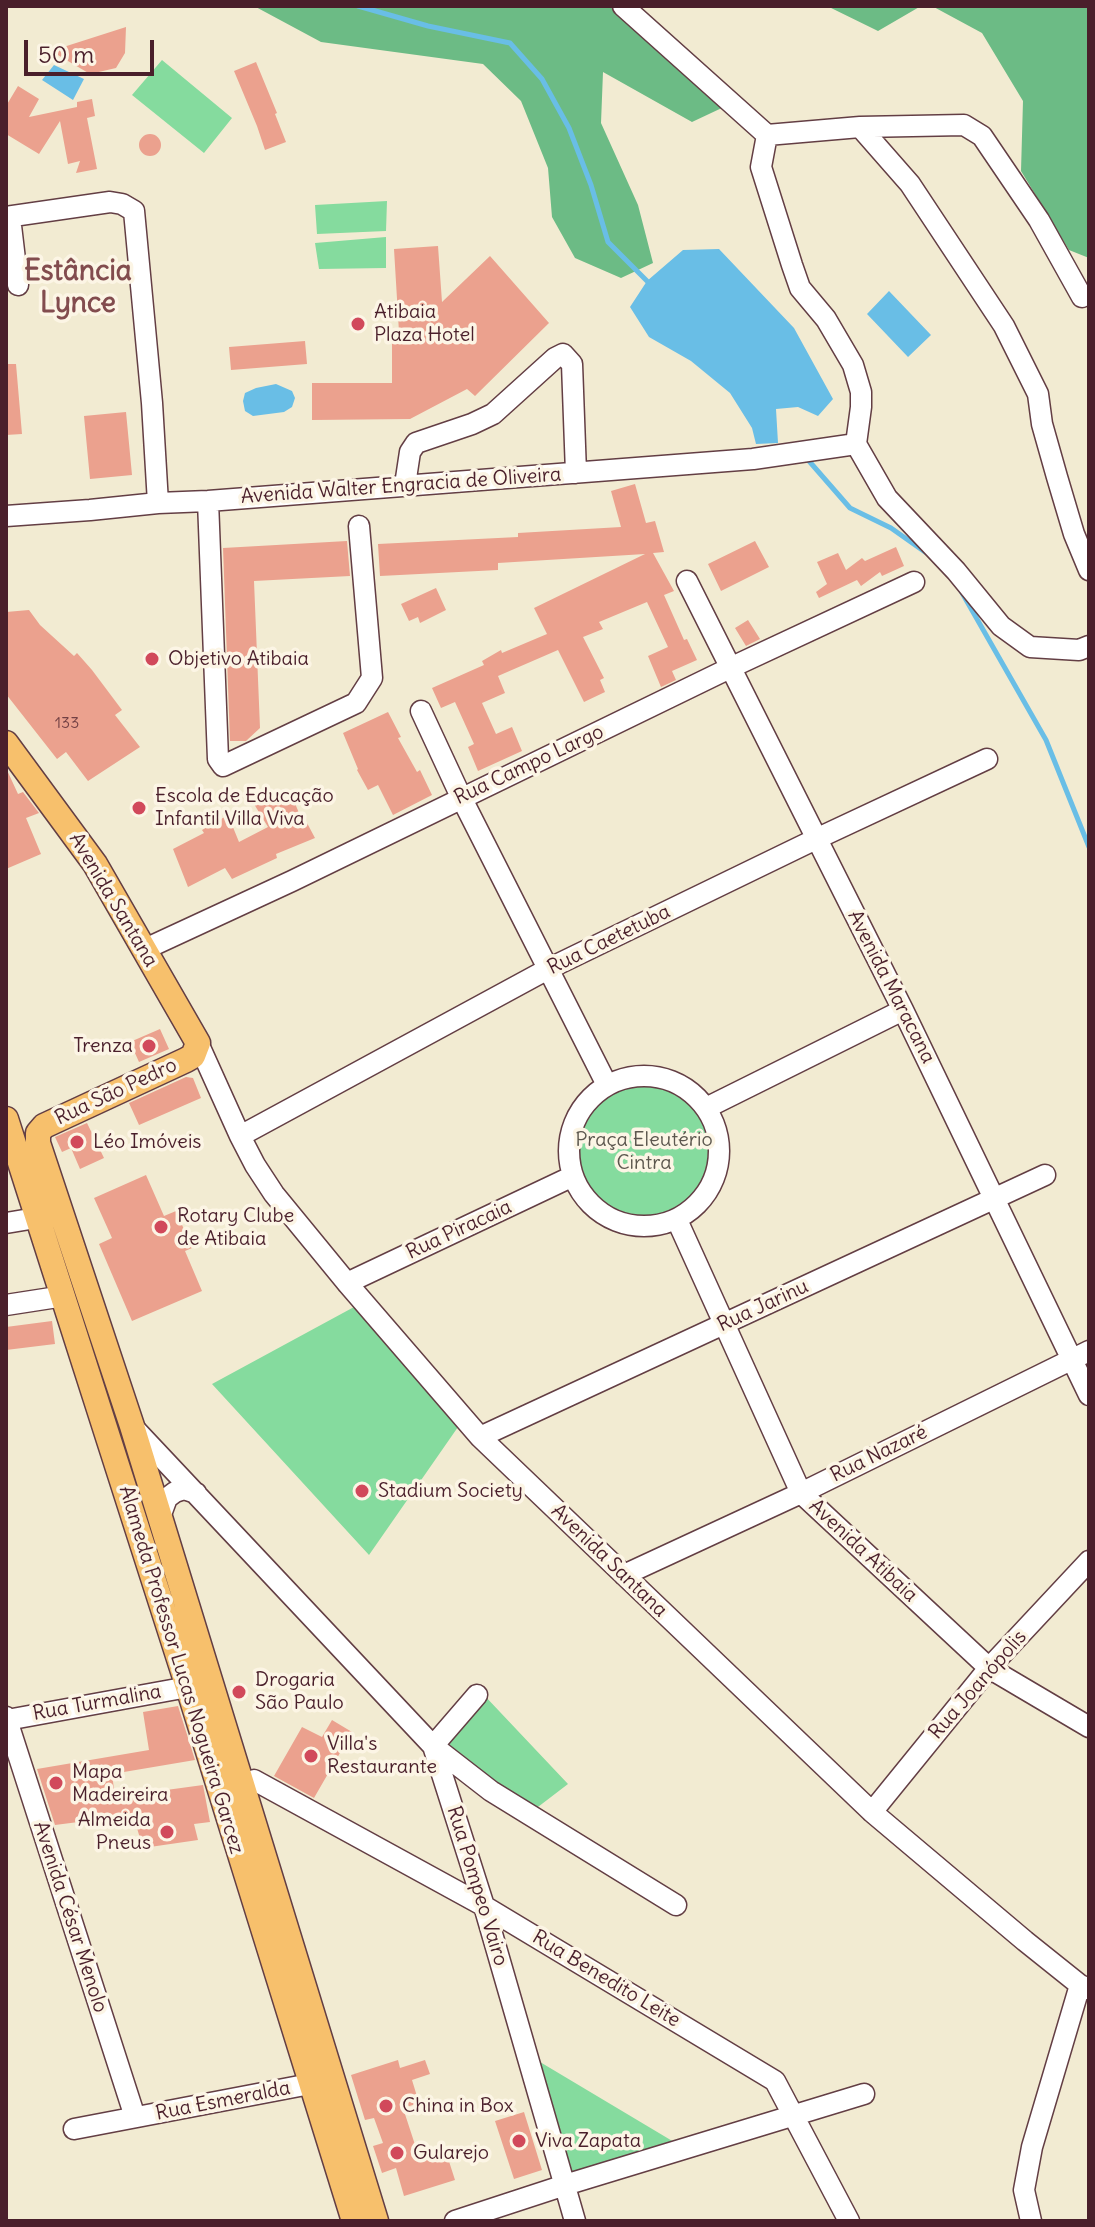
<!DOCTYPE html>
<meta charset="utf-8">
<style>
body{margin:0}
#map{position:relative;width:1095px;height:2227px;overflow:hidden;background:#f2ebd2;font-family:Delius,sans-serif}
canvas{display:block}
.frame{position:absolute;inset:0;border:8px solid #4a1f2b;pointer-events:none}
.scale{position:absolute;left:24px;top:40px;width:130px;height:36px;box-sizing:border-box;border:4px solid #4a1f2b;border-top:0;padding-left:10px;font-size:24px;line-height:28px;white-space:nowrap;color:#4a1f2b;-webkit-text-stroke:6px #fcf5e5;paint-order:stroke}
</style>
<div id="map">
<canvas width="1095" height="2227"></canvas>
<div class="frame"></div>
<div class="scale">50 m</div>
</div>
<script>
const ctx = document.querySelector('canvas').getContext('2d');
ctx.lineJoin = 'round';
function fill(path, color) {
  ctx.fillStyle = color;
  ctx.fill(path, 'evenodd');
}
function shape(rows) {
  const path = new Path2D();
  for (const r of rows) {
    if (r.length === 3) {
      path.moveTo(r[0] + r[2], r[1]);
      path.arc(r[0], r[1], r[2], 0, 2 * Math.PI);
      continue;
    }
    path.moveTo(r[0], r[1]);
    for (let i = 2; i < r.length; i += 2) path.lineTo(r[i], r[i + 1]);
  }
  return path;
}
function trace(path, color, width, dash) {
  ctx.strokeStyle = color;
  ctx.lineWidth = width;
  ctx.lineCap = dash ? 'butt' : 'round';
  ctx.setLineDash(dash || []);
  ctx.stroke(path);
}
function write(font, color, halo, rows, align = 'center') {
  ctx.font = font + ' Delius,sans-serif';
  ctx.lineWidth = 7;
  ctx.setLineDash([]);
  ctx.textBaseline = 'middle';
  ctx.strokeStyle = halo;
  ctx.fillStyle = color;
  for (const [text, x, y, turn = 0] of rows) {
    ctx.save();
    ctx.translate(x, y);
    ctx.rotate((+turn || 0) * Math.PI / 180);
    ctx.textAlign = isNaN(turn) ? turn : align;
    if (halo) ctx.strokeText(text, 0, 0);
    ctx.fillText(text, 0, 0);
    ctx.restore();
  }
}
fill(shape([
 [162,60,232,118,204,153,132,95],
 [387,201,386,231,317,234,315,205],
 [386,237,386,268,319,269,315,243],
 [644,1151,75],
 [354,1307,458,1427,369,1555,212,1384],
 [483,1694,568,1784,534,1810,444,1745],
 [535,2059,674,2142,570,2175]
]), '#85db9e');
fill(shape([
 [254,6,609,6,726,106,692,122,603,72,601,123,638,205,653,263,621,278,575,258,552,217,548,168,521,101,483,64,321,42],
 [827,6,921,6,878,31],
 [932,6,1089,6,1089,258,1069,250,1021,171,1023,101,982,33]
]), '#6cbb85');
fill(shape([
 [54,65,84,79,73,100,42,80],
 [719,249,794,328,833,399,818,416,798,407,776,409,778,443,756,444,752,428,730,393,691,361,649,337,630,307,647,281,683,250],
 [889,291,931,335,908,357,867,314],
 [276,384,292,391,295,398,292,407,284,412,253,416,245,411,243,401,245,393,256,388]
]), '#69bee6');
trace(shape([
 [358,6,428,26,510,43,542,79,569,128,591,185,608,242,647,281],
 [809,461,850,508,891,528,925,552],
 [961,591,1046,740,1089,847]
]), '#69bee6', 5);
fill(shape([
 [126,27,125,53,116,68,90,74,51,51],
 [256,62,277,113,275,114,286,142,265,150,257,126,234,71],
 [18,86,39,99,29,117,77,107,77,102,92,99,95,116,87,118,97,169,76,173,80,161,68,164,60,121,39,154,6,134,6,106],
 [150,145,11],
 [438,246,442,302,490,256,549,323,475,396,467,389,410,419,312,420,312,383,392,383,392,336,399,332,394,249],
 [305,341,307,364,231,370,229,347],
 [6,364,16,364,22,434,6,435],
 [126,412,132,475,90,479,84,416],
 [635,484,646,523,655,521,664,552,653,553,674,591,664,595,684,640,687,639,697,660,672,671,676,680,661,687,648,656,668,647,647,602,599,622,603,629,583,637,604,678,600,680,605,692,584,702,558,650,498,676,505,693,482,703,496,734,512,727,522,751,478,771,468,747,474,744,455,702,441,708,432,688,484,665,482,661,501,650,502,653,547,634,534,608,645,554,498,563,498,570,380,576,378,544,518,537,518,533,621,527,611,491],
 [347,541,350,576,254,581,260,728,246,741,230,741,223,548],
 [755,541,769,567,721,591,708,564],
 [896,547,904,566,882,576,880,572,861,586,857,580,819,598,816,592,827,584,817,562,838,553,846,570,862,558,865,561],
 [436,588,446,610,420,623,418,617,409,621,401,604],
 [29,610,40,625,74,656,77,653,92,670,122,710,115,715,140,747,88,781,66,752,57,759,6,694,6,612],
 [748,620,760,639,746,646,735,628],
 [388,712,401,737,398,738,417,772,420,770,432,795,393,815,378,785,368,790,357,770,358,769,343,733],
 [6,768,18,794,23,792,39,813,26,818,41,854,6,869],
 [289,789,304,825,307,823,315,838,276,854,277,858,232,879,225,868,188,887,173,849,204,833,202,830,228,815,239,842,268,827,254,804],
 [160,1029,169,1049,139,1062,130,1042],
 [186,1077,193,1078,201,1098,139,1125,129,1103],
 [87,1123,104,1158,80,1169,71,1148,62,1152,55,1137],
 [146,1175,164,1216,176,1211,192,1248,185,1251,202,1291,132,1321,99,1244,112,1238,94,1198],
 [52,1321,55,1344,6,1350,6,1327],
 [178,1706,195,1760,112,1774,115,1797,203,1785,210,1822,194,1824,198,1840,143,1848,133,1815,55,1825,37,1769,149,1750,143,1712],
 [332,1720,352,1732,314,1798,274,1776,302,1727,322,1737],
 [398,2060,400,2068,425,2060,430,2074,412,2080,419,2103,403,2108,420,2160,446,2152,455,2180,404,2196,396,2168,382,2173,373,2146,383,2143,374,2118,365,2120,351,2075],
 [524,2112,542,2170,514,2179,495,2121]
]), '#eba18e');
const minor = shape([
 [623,6,767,135,761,167,792,265,800,288,826,319,853,365,861,392,861,407,856,444,887,498,956,571,1001,626,1030,647,1079,650,1089,646],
 [860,127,910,184,1004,326,1038,394,1042,424,1057,477,1074,534,1089,570],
 [767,135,860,127,964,125,982,136,1039,220,1082,297],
 [6,217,110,202,122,204,134,211,152,403,158,503],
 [10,217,18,285],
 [405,485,410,452,416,443,472,424,493,414,555,358,563,354,572,364,576,473],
 [208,501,218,759,223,766,356,703,372,678,359,526],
 [6,516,90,510,158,503,208,501,753,459,856,444],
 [687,581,903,1010,1089,1395],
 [421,711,461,797,606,1083],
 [143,950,292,881,732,667,914,582],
 [198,1043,240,1136,255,1165,274,1194,347,1283,480,1437,872,1812,1025,1941,1080,1985,1089,1989],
 [644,1151,75],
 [708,1107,903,1010],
 [240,1136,548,969,816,839,987,759],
 [677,1220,801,1493,989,1668,1089,1727],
 [6,1223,36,1218],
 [347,1283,571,1177],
 [6,1305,64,1296],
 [132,1426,433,1746,484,1906,575,2221],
 [480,1437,1045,1175],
 [160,1517,167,1498,175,1492,184,1489,196,1493],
 [624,1575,801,1493,1089,1351],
 [6,1717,135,2117],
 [7,1720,188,1687],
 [433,1746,491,1791,676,1905],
 [433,1746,477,1695],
 [228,1790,244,1786,254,1780,484,1906,775,2081,849,2221],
 [872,1812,989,1668,1089,1561],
 [74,2129,310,2084],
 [455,2221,565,2185,864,2094],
 [1031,2221,1024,2190,1032,2147,1080,1985]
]);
const major = shape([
 [6,743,95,864,198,1043,193,1056,186,1060,44,1126,38,1133,38,1143,132,1426,376,2221],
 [6,1119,188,1687,354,2221]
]);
trace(minor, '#633e44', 23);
trace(major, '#633e44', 27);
trace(minor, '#fff', 20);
trace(major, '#f7c06c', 24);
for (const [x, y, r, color] of [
 [358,324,8,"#d1495b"],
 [152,659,8,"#d1495b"],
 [139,808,8,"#d1495b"],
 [149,1046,8,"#d1495b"],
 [77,1142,8,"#d1495b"],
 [161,1227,8,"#d1495b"],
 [362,1491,8,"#d1495b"],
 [239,1692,8,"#d1495b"],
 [311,1756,8,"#d1495b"],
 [56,1783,8,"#d1495b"],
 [167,1832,8,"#d1495b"],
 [386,2106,8,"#d1495b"],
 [519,2141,8,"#d1495b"],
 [397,2153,8,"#d1495b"]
]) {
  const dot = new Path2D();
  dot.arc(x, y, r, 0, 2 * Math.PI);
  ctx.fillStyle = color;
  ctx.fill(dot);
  trace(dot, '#fcf5e5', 3);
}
write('16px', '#724044', null, [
 ["133",67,723]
]);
write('20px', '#4a1f2b', '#fcf5e5', [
 ["Atibaia",374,312],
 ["Plaza Hotel",374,335],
 ["Objetivo Atibaia",168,659],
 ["Escola de Educação",155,796],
 ["Infantil Villa Viva",155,819],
 ["Trenza",133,1046,"right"],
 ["Léo Imóveis",93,1142],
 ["Rotary Clube",177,1216],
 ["de Atibaia",177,1239],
 ["Stadium Society",378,1491],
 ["Drogaria",255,1680],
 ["São Paulo",255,1703],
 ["Villa's",327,1744],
 ["Restaurante",327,1767],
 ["Mapa",72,1772],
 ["Madeireira",72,1795],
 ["Almeida",151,1820,"right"],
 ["Pneus",151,1843,"right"],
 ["China in Box",402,2106],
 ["Viva Zapata",535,2141],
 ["Gularejo",413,2153]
], 'left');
write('20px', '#4a1f2b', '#fcf5e5', [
 ["Avenida Walter Engracia de Oliveira",401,486,-4],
 ["Rua Campo Largo",529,765,-25],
 ["Avenida Santana",113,900,59],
 ["Rua Caetetuba",609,940,-26],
 ["Avenida Maracana",891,987,63],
 ["Rua São Pedro",116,1092,-25],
 ["Rua Piracaia",459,1230,-25],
 ["Rua Jarinu",763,1306,-25],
 ["Rua Nazaré",879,1454,-26],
 ["Avenida Atibaia",863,1551,43],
 ["Avenida Santana",609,1561,44],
 ["Alameda Professor Lucas Nogueira Garcez",181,1670,73],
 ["Rua Joanópolis",978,1685,-49],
 ["Rua Turmalina",97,1703,-10],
 ["Rua Pompeo Vairo",477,1886,73],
 ["Avenida César Menolo",70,1917,72],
 ["Rua Benedito Leite",606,1979,31],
 ["Rua Esmeralda",223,2101,-11]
]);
write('20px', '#5c574e', '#fcf5e5', [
 ["Praça Eleutério",644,1140],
 ["Cintra",644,1163]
]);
write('bold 28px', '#824c4e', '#fcf5e5', [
 ["Estância",78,272],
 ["Lynce",78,304]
]);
</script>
